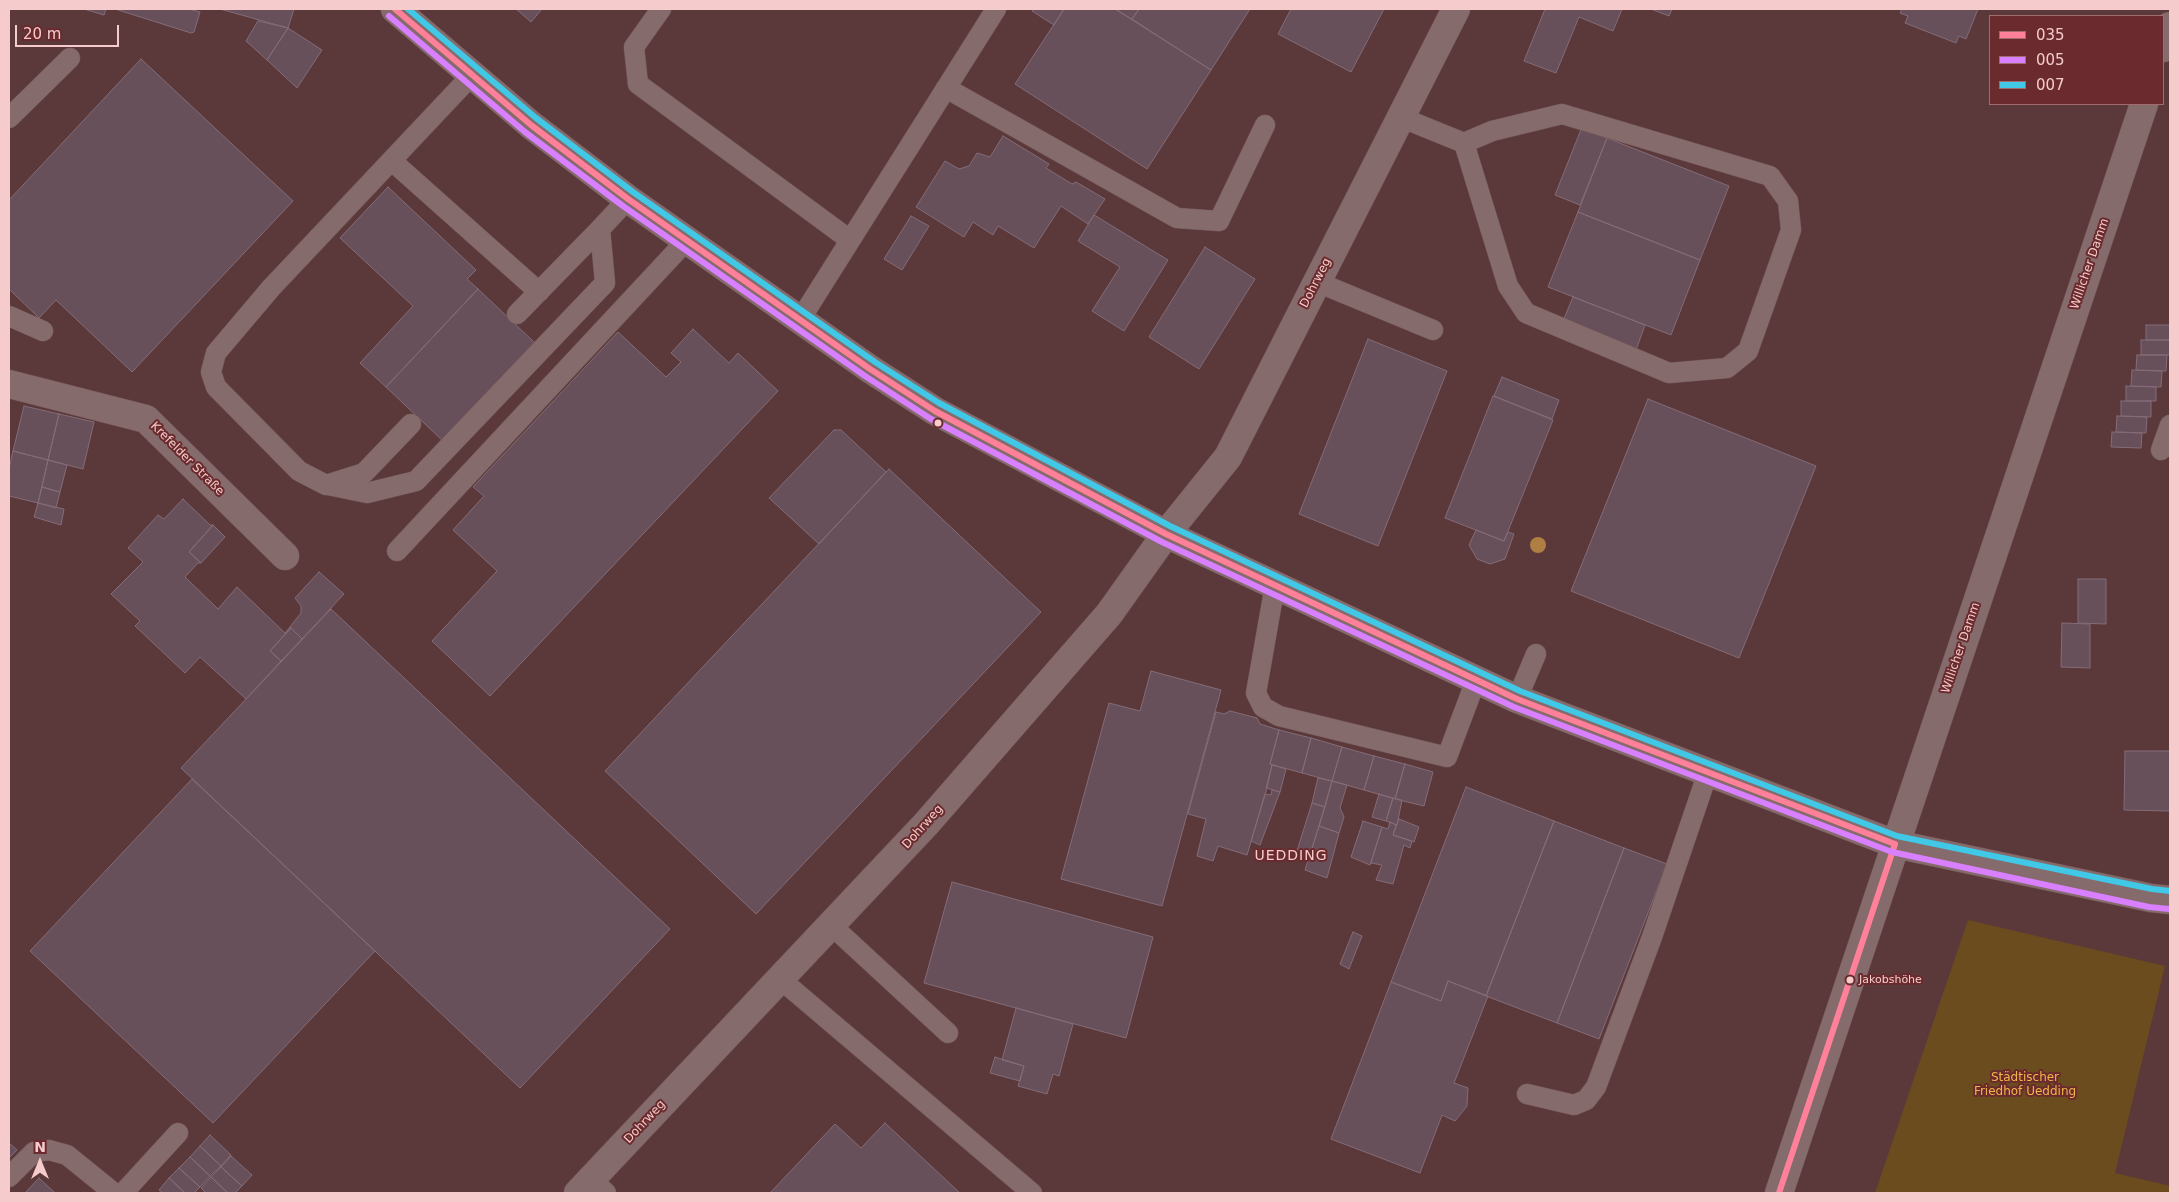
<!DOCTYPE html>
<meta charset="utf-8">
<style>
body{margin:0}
#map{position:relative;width:2179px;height:1202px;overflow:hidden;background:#5b393b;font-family:"DejaVu Sans",sans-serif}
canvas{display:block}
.frame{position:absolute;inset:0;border:10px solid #f5cccb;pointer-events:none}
.legend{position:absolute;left:1989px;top:15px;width:175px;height:90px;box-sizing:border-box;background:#6a2a2e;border:1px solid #a26b6d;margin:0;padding:6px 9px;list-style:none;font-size:15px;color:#f5cccb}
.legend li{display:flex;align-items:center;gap:10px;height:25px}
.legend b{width:25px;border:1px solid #a26b6d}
.north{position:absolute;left:15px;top:1137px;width:50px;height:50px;-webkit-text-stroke:4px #6a2a2e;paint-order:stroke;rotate:0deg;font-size:14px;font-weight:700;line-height:20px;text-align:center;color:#f5cccb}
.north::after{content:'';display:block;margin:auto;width:18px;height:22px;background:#f5cccb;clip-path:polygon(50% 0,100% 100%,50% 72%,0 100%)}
.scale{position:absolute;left:15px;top:25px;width:104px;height:22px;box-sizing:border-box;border:2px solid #f5cccb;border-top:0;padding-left:6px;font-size:15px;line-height:18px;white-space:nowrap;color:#f5cccb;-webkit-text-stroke:4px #6a2a2e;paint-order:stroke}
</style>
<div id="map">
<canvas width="2179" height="1202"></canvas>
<div class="frame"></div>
<ul class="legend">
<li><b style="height:6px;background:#ff8098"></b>035</li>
<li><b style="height:6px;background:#d880ff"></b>005</li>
<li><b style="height:6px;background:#40c8e6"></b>007</li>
</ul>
<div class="north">N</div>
<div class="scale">20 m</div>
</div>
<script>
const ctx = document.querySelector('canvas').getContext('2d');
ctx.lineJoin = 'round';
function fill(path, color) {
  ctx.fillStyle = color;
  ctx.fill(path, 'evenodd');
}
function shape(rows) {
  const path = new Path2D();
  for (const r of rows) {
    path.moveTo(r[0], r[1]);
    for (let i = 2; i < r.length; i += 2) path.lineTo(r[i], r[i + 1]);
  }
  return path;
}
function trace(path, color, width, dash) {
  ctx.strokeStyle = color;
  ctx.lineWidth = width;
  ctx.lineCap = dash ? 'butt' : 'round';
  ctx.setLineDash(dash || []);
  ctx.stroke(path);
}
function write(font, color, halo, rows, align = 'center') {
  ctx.font = font + ' "DejaVu Sans",sans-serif';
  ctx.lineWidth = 4;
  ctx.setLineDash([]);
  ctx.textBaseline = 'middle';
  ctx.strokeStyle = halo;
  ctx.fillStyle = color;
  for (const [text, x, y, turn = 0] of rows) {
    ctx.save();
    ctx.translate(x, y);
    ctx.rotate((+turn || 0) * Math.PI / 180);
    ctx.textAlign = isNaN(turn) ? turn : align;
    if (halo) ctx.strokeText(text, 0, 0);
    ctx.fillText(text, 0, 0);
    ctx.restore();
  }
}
fill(shape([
 [1968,920,2165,966,2115,1173,2170,1186,2170,1193,1875,1193]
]), '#6a4c1e');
const building = shape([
 [84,9,106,9,104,15,84,9],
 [115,9,189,9,200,12,194,32,191,33,115,9],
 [220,9,294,9,288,28,220,9],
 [516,9,542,9,531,22,516,9],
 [1034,9,1064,9,1054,25,1032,11,1034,9],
 [1064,9,1115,9,1211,70,1147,169,1015,84,1064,9],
 [1115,9,1139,9,1132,19,1115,9],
 [1139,9,1250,9,1211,70,1132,19,1139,9],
 [1291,9,1384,9,1351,72,1278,34,1291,9],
 [1545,9,1622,9,1613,31,1579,17,1556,73,1524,61,1545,9],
 [1651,9,1672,9,1669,16,1651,9],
 [1902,9,1978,9,1966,39,1959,36,1956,43,1905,23,1908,16,1900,13,1902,9],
 [258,21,288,28,267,60,246,41,258,21],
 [288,28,322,50,297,88,267,60,288,28],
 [141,59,293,201,132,372,56,300,39,318,9,289,9,200,141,59],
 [1582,127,1607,138,1580,205,1555,195,1582,127],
 [1003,136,1049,164,1046,168,1072,184,1076,182,1105,199,1088,224,1061,206,1034,248,998,226,993,235,973,222,964,237,916,207,945,161,959,169,969,166,977,153,990,157,1003,136],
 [1607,138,1729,186,1700,260,1578,212,1607,138],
 [388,187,476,270,467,279,478,289,386,387,360,363,413,306,340,238,388,187],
 [1578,212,1700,260,1671,335,1548,287,1578,212],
 [1094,215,1168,260,1124,331,1092,311,1120,267,1078,241,1094,215],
 [911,216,929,226,902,270,884,259,911,216],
 [1205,247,1255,279,1199,369,1149,337,1205,247],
 [478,289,535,343,443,441,386,387,478,289],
 [1573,297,1645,325,1636,350,1563,321,1573,297],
 [2146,325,2170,325,2170,340,2146,340,2146,325],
 [693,329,729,363,738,353,778,391,490,696,432,641,497,571,453,530,484,496,473,487,618,332,666,377,681,362,671,353,693,329],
 [1368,339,1447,371,1378,546,1299,514,1368,339],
 [2141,340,2170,340,2170,355,2141,355,2141,340],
 [2137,355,2167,355,2166,371,2136,370,2137,355],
 [2132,370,2162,371,2161,387,2131,386,2132,370],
 [1502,377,1559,400,1552,419,1494,396,1502,377],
 [2126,386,2156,387,2156,401,2126,401,2126,386],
 [1493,396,1553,420,1504,541,1445,518,1493,396],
 [1648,399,1816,466,1739,658,1571,591,1648,399],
 [2121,401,2151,401,2151,417,2121,416,2121,401],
 [24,406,59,414,48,460,13,451,24,406],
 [59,414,94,422,83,469,48,460,59,414],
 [2117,416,2147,417,2146,433,2116,432,2117,416],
 [834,430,841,430,886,472,819,544,769,498,834,430],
 [2112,432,2142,433,2141,448,2111,447,2112,432],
 [13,451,48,460,38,503,9,496,9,469,13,451],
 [48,460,67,465,60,492,42,487,48,460],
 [889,469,1041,612,756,914,605,771,889,469],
 [42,487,60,492,56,508,38,503,42,487],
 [183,499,210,525,213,525,189,552,201,563,198,563,185,577,218,609,237,587,285,633,290,627,291,628,270,651,281,661,246,699,200,657,185,673,135,626,140,621,111,594,143,562,128,548,158,515,164,519,183,499],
 [38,503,64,509,61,525,34,517,38,503],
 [213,525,225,537,201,563,189,552,213,525],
 [1476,530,1504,541,1508,532,1514,534,1505,559,1490,564,1477,559,1469,545,1476,530],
 [319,572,344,594,302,639,290,627,301,613,301,606,295,598,319,572],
 [2078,579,2106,579,2106,624,2078,623,2078,579],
 [331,609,670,929,520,1088,181,768,331,609],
 [2062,623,2090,624,2090,668,2061,667,2062,623],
 [291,628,302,639,281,661,270,651,291,628],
 [1151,671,1221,690,1162,906,1061,879,1109,703,1140,711,1151,671],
 [1230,711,1257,718,1260,724,1279,730,1270,764,1272,765,1267,788,1247,855,1218,846,1213,861,1197,856,1206,819,1188,814,1216,712,1224,714,1230,711],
 [1279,730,1311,738,1302,773,1270,764,1279,730],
 [1311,738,1342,747,1332,781,1302,773,1311,738],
 [1342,747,1374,756,1364,790,1332,781,1342,747],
 [2125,751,2170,751,2170,811,2124,810,2125,751],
 [1374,756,1405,764,1395,799,1364,790,1374,756],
 [1405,764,1433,772,1424,806,1395,799,1405,764],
 [1272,765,1286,769,1280,792,1266,788,1272,765],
 [1318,778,1332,781,1325,807,1312,803,1318,778],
 [192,779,375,951,213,1123,30,951,192,779],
 [1332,781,1347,785,1340,808,1344,817,1339,833,1319,826,1332,781],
 [1466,787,1554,821,1486,996,1448,981,1441,1001,1391,982,1466,787],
 [1272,790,1280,792,1260,845,1251,841,1265,794,1271,795,1272,790],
 [1379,794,1393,798,1386,821,1372,817,1379,794],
 [1393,798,1402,800,1397,825,1386,821,1393,798],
 [1312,803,1325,807,1309,858,1296,854,1312,803],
 [1399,819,1419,827,1414,842,1393,835,1399,819],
 [1363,821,1382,827,1370,865,1351,857,1363,821],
 [1554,821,1624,848,1557,1023,1486,996,1554,821],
 [1390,822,1396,825,1393,835,1412,841,1410,848,1404,845,1393,884,1376,880,1382,865,1371,863,1382,827,1388,829,1390,822],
 [1319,826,1339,833,1327,878,1305,870,1319,826],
 [1624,848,1667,864,1599,1039,1557,1023,1624,848],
 [952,882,1153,937,1126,1038,924,983,952,882],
 [1353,932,1362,936,1349,969,1340,964,1353,932],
 [1448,981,1488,996,1454,1083,1468,1088,1467,1106,1455,1121,1442,1115,1420,1173,1331,1139,1391,982,1441,1001,1448,981],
 [1016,1008,1073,1024,1059,1076,1053,1074,1047,1094,1018,1086,1024,1066,1002,1060,1016,1008],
 [995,1057,1024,1066,1020,1081,990,1073,995,1057],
 [885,1123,960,1193,770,1193,835,1124,861,1148,885,1123],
 [210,1135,231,1155,221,1166,200,1146,210,1135],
 [9,1143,17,1150,9,1158,9,1143],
 [200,1146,221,1166,210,1176,190,1157,200,1146],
 [231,1156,252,1175,242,1186,221,1167,231,1156],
 [190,1157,210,1176,200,1187,179,1168,190,1157],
 [221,1167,242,1186,235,1193,228,1193,211,1177,221,1167],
 [179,1168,200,1187,194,1193,185,1193,169,1178,179,1168],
 [211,1177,228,1193,206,1193,201,1188,211,1177],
 [39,1178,55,1193,25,1193,39,1178],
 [169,1178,185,1193,163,1193,159,1190,169,1178]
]);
fill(building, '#67505a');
trace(building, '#846c78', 1);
const lane = shape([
 [661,9,634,47,638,84,850,240],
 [946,88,1177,218,1219,221,1265,125],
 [1400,117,1464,143,1492,131,1562,114,1770,176,1788,201,1791,230,1748,351,1727,368,1669,373,1526,313,1508,286,1464,143],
 [9,118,70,58],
 [392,161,539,292],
 [1317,282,1433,330],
 [517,314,600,229],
 [9,316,43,331],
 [800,320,996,9],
 [411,424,364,473,326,485,299,471,216,387,211,372,216,353,271,288,471,76],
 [2161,450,2170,425],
 [328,485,367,493,416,481,605,283,600,229,628,199],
 [397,551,687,240],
 [1275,585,1256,693,1263,707,1279,716,1447,757,1476,680],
 [1517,699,1536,654],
 [831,925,948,1033],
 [779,978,1032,1193],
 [1527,1094,1574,1105,1586,1100,1596,1087,1652,937,1708,772],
 [9,1177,34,1152,49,1150,67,1155,114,1193],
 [592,1179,606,1193],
 [123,1193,178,1133]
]);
const street = shape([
 [9,384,146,419,285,556],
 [578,1193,926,824,1109,614,1166,534,1228,457,1456,9]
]);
const secondary = shape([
 [395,9,531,125,628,199,870,369,935,411,1166,534,1517,699,1895,844,2151,898,2170,900],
 [2163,48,2170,26],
 [1779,1193,2144,104]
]);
trace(lane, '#755658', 21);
trace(street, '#755658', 29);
trace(secondary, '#755658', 29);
trace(lane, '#856b6b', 20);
trace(street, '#856b6b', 28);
trace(secondary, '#856b6b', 28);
trace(shape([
 [395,9,531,125,628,199,870,369,935,411,1166,534,1517,699,1895,844],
 [1779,1193,1895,844]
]), '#ff8098', 6);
trace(shape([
 [389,16,525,132,623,206,865,376,931,419,1162,542,1514,707,1892,852,2149,907,2169,909]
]), '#d880ff', 6);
trace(shape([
 [408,9,536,118,633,192,875,362,939,403,1170,526,1520,691,1897,836,2152,889,2170,891]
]), '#40c8e6', 6);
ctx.fillStyle = '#ae7e42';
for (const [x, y] of [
 [1538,545]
]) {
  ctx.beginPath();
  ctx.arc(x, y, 8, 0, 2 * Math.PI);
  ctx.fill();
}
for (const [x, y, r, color] of [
 [938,423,4.5,"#f5cccb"],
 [1850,980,4.5,"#f5cccb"]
]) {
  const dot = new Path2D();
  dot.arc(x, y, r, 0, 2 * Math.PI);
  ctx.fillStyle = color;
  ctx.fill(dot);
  trace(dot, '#6a2a2e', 2);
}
write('11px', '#f5cccb', '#6a2a2e', [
 ["Jakobshöhe",1859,980]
], 'left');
write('12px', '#f5cccb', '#6a2a2e', [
 ["Willicher Damm",2090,264,-71],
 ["Dohrweg",1316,283,-63],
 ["Krefelder Straße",187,459,45],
 ["Willicher Damm",1961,648,-71],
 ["Dohrweg",923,827,-48],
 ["Dohrweg",645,1122,-47]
]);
write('12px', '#f2b647', '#6a2a2e', [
 ["Städtischer",2025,1078],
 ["Friedhof Uedding",2025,1092]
]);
ctx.letterSpacing = '1px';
write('14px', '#f5cccb', '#6a2a2e', [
 ["UEDDING",1291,856]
]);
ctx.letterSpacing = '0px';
</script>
